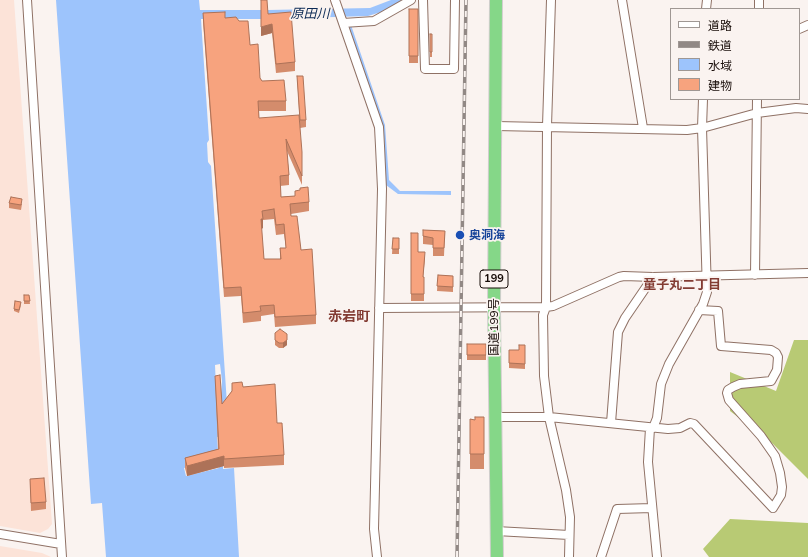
<!DOCTYPE html>
<meta charset="utf-8">
<style>
body{margin:0}
#map{position:relative;width:808px;height:557px;overflow:hidden;background:#faf3f0;font-family:Mulish,"Noto Sans JP",sans-serif}
canvas{display:block}
.legend{position:absolute;left:670px;top:8px;width:130px;height:92px;box-sizing:border-box;background:#faf3f0;border:1px solid #9f9793;margin:0;padding:5px 7px;list-style:none;font-size:12px;color:#170c08}
.legend li{display:flex;align-items:center;gap:8px;height:20px}
.legend b{width:20px;border:1px solid #9f9793}
</style>
<div id="map">
<canvas width="808" height="557"></canvas>
<ul class="legend">
<li><b style="height:5px;background:#fff"></b>道路</li>
<li><b style="height:5px;background:#918885"></b>鉄道</li>
<li><b style="height:11px;background:#9dc4fc"></b>水域</li>
<li><b style="height:11px;background:#f7a37e"></b>建物</li>
</ul>
</div>
<script>
const ctx = document.querySelector('canvas').getContext('2d');
ctx.lineJoin = 'round';
function fill(path, color) {
  ctx.fillStyle = color;
  ctx.fill(path, 'evenodd');
}
function shape(rows) {
  const path = new Path2D();
  for (const r of rows) {
    path.moveTo(r[0], r[1]);
    for (let i = 2; i < r.length; i += 2) path.lineTo(r[i], r[i + 1]);
  }
  return path;
}
function trace(path, color, width, dash) {
  ctx.strokeStyle = color;
  ctx.lineWidth = width;
  ctx.lineCap = dash ? 'butt' : 'round';
  ctx.setLineDash(dash || []);
  ctx.stroke(path);
}
function write(font, color, halo, rows, align = 'center') {
  ctx.font = font + ' Mulish,"Noto Sans JP",sans-serif';
  ctx.lineWidth = 3.5;
  ctx.setLineDash([]);
  ctx.textBaseline = 'middle';
  ctx.strokeStyle = halo;
  ctx.fillStyle = color;
  for (const [text, x, y, turn = 0] of rows) {
    ctx.save();
    ctx.translate(x, y);
    ctx.rotate((+turn || 0) * Math.PI / 180);
    ctx.textAlign = isNaN(turn) ? turn : align;
    if (halo) ctx.strokeText(text, 0, 0);
    ctx.fillText(text, 0, 0);
    ctx.restore();
  }
}
fill(shape([
 [0,0,14,0,52,524,48,529,40,533,0,526],
 [0,546,42,553,51,557,0,557]
]), '#fce3d8');
fill(shape([
 [794,340,808,340,808,479,773,444,730,411,730,372,776,391],
 [730,519,808,523,808,557,709,557,703,549]
]), '#b8ca74');
fill(shape([
 [56,0,199,0,200,10,261,10,261,19,201,19,209,140,207,143,208,162,211,166,227,404,227,436,217,437,218,451,223,452,223,469,234,468,239,557,106,557,102,503,91,504],
 [220,364,222,381,218,434,215,365],
 [217,459,219,468,186,476,184,468],
 [391,0,402,0,381,12,368,16,268,19,268,10,370,8],
 [351,25,385,125,389,180,400,191,451,191,451,195,398,194,386,185,384,136,382,125,348,26]
]), '#9dc4fc');
const minor = shape([
 [27,0,62,557],
 [335,0,379,127,380,146,382,189,374,529,377,557],
 [423,0,425,69,454,69,455,0],
 [551,0,547,126,546,307,543,315,544,376,549,417,566,490,570,517,569,557],
 [622,0,643,128],
 [759,0,759,9],
 [706,9,707,0],
 [343,23,374,21,411,0],
 [799,29,808,25],
 [496,126,687,130,702,128,757,113,796,108,808,109],
 [755,275,757,99],
 [379,308,546,307,553,306,619,277,624,276,653,277,808,273],
 [495,417,549,417,668,429,680,428,690,423,694,424,773,508,781,495,782,487,780,473,775,456,761,436,729,400,727,393,728,390,733,387,740,384,771,381,777,370,778,357,776,353,771,350,721,346,718,311,699,310],
 [611,423,618,332,625,318,653,277],
 [650,428,648,462,657,557],
 [653,428,657,418,661,384,669,364,703,304,707,292,702,128,703,99],
 [496,531,569,535],
 [0,534,61,544],
 [601,557,617,509,652,508]
]);
const highway = shape([
 [496,0,494,308,497,557]
]);
trace(minor, '#8f7165', 10);
trace(highway, '#d1cece', 14);
trace(minor, '#fff', 8);
trace(highway, '#85d788', 12);
const rail = shape([
 [457,557,466,0]
]);
trace(rail, '#918885', 3.5);
trace(rail, '#faf3f0', 2, [6]);
fill(shape([
 [409,9,418,9,418,63,409,63],
 [203,13,225,18,250,45,260,78,262,81,286,101,286,111,259,111,259,118,302,152,302,185,287,151,289,175,289,185,280,186,281,197,295,196,295,191,309,202,309,211,291,214,291,216,301,250,316,315,316,324,275,327,274,314,261,316,261,321,243,323,241,296,224,297,203,22],
 [274,219,276,235,284,234,286,248,280,248,280,259,264,259,261,229,263,228,263,220],
 [268,14,295,62,295,71,276,73,272,33,261,36],
 [430,34,432,34,432,57,430,57],
 [297,76,306,120,306,127,300,128],
 [9,203,22,204,21,210,9,208],
 [423,230,445,231,444,256,433,256,433,245,423,244],
 [411,233,418,252,425,259,423,277,424,277,424,301,411,301],
 [393,238,399,238,399,254,392,254],
 [438,275,453,276,453,292,437,291],
 [24,295,29,295,30,304,24,304],
 [21,305,19,313,14,311,14,309],
 [275,333,287,339,287,345,283,348,279,348,275,345],
 [467,344,486,344,486,360,467,360],
 [525,345,525,369,509,368,509,350,519,350],
 [215,376,222,404,232,391,232,383,243,387,277,423,284,455,284,465,224,468,224,466,187,476,185,468,185,458,218,449],
 [484,417,484,469,470,469,470,419,475,420],
 [30,479,46,502,46,509,31,511]
]), '#d48c6c');
fill(shape([
 [272,24,272,33,261,36,261,27],
 [261,219,263,219,263,228,261,229],
 [287,334,287,345,283,348,283,343],
 [224,456,224,466,187,476,187,466]
]), '#ad7258');
const building = shape([
 [261,0,267,0,268,14,291,12,295,62,276,64,272,24,261,27,261,0],
 [409,9,418,9,418,56,409,56,409,9],
 [225,12,225,18,236,17,239,21,248,21,250,45,258,44,260,78,262,81,284,80,286,101,258,101,259,118,299,115,302,152,302,176,286,139,289,175,280,176,281,197,295,196,295,191,300,190,300,188,308,187,309,202,290,204,291,216,297,216,301,250,312,249,316,315,275,317,274,305,260,306,261,311,243,313,241,287,224,288,203,13,225,12],
 [274,209,276,225,284,224,286,248,280,248,281,259,264,259,261,219,263,219,262,211,274,209],
 [430,34,432,34,432,52,430,52,430,34],
 [297,76,303,76,306,120,300,120,297,76],
 [11,197,22,199,21,205,9,203,11,197],
 [423,230,445,231,444,248,433,248,433,238,423,236,423,230],
 [411,233,418,233,418,252,425,252,423,277,424,277,424,294,411,294,411,233],
 [393,238,399,238,399,249,392,249,393,238],
 [438,275,453,276,453,287,437,286,438,275],
 [24,295,29,295,30,301,24,301,24,295],
 [15,301,21,302,19,310,14,309,15,301],
 [280,329,287,334,287,340,283,343,279,343,275,340,275,333,280,329],
 [467,344,486,344,486,355,467,355,467,344],
 [519,345,525,345,525,364,509,363,509,350,519,350,519,345],
 [220,375,222,404,232,391,232,383,242,382,243,387,275,384,277,423,282,423,284,455,224,459,224,456,187,466,185,458,219,449,215,376,220,375],
 [475,417,484,417,484,454,470,454,470,419,475,420,475,417],
 [44,478,46,502,31,503,30,479,44,478]
]);
fill(building, '#f7a37e');
trace(building, '#ad7258', 1);
for (const [x, y, r, color] of [
 [460,235,5,"#1a4fb4"]
]) {
  const dot = new Path2D();
  dot.arc(x, y, r, 0, 2 * Math.PI);
  ctx.fillStyle = color;
  ctx.fill(dot);
  trace(dot, '#faf3f0', 1.5);
}
for (const [x, y, w] of [
 [494,279,28]
]) {
  const box = new Path2D();
  box.roundRect(x - w / 2, y - 9, w, 18, 3);
  ctx.fillStyle = '#faf3f0';
  ctx.fill(box);
  trace(box, '#170c08', 1);
}
write('bold 11px', '#170c08', null, [
 ["199",494,279]
]);
write('bold 12px', '#164399', '#faf3f0', [
 ["奥洞海",469,235]
], 'left');
write('12px', '#170c08', '#faf3f0', [
 ["国道199号",494,327,-90]
]);
write('italic 13px', '#0c2a55', '#faf3f0', [
 ["原田川",310,14]
]);
write('bold 13px', '#833c33', '#faf3f0', [
 ["童子丸二丁目",682,285]
]);
write('bold 14px', '#833c33', '#faf3f0', [
 ["赤岩町",349,317]
]);
</script>
